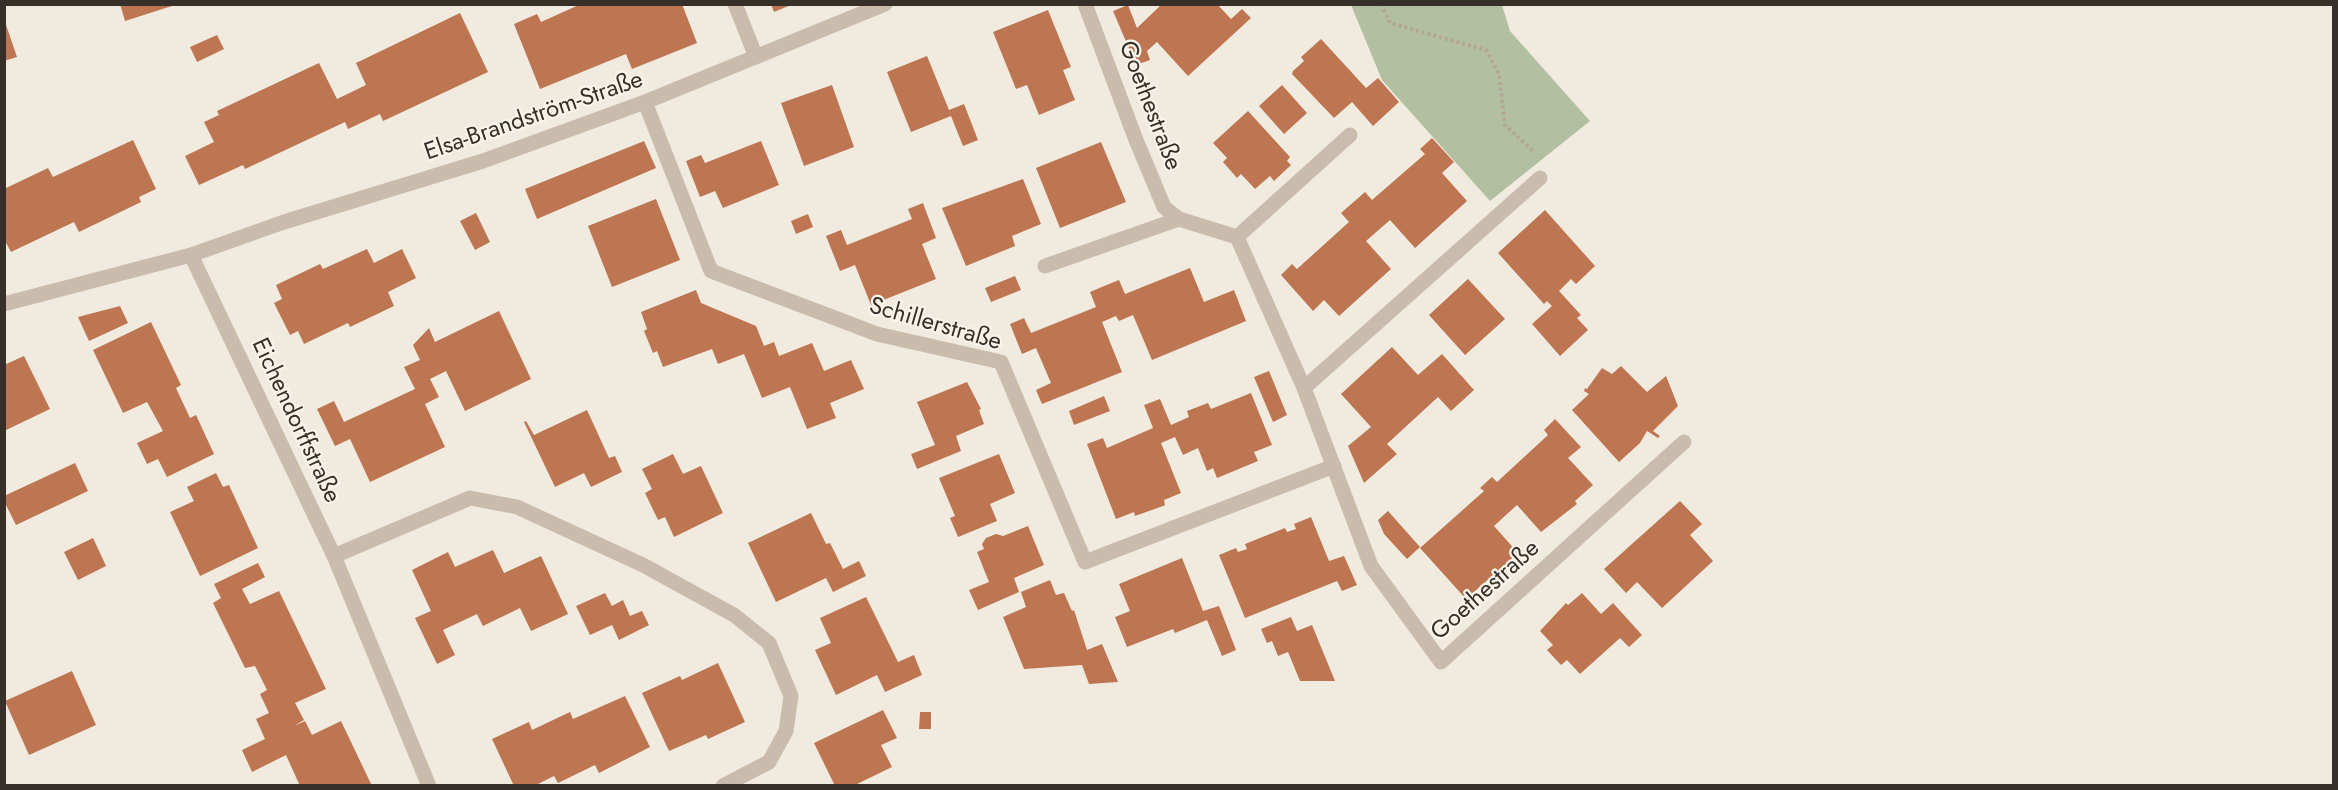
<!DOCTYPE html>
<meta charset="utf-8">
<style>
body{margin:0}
#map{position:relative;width:2338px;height:790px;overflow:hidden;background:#f1eadf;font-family:Jost,sans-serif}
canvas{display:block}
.frame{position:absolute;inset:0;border:6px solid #37302a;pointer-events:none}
</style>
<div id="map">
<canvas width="2338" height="790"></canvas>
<div class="frame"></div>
</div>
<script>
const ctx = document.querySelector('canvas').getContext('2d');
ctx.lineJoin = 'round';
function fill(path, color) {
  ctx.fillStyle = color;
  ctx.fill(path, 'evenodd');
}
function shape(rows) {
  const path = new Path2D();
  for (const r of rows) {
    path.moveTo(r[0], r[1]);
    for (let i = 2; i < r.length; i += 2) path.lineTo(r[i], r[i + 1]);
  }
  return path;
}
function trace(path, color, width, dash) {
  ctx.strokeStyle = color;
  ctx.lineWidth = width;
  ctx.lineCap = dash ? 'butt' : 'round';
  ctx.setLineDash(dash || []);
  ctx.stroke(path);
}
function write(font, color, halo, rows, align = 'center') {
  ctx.font = font + ' Jost,sans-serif';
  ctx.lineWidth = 4.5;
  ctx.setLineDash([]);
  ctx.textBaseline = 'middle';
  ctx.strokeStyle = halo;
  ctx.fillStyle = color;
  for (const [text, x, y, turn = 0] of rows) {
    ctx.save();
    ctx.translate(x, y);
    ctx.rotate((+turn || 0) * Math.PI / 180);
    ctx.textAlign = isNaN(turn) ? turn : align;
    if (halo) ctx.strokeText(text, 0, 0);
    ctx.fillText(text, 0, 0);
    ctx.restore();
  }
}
fill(shape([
 [1351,5,1502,5,1510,31,1590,121,1490,201,1382,80]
]), '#b2bfa0');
fill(shape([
 [120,4,175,4,175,5,125,21],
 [581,4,682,4,697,43,632,69,626,54,540,89,514,24,537,14,541,22],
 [771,4,791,4,791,5,774,12],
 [1162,4,1217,4,1231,19,1242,9,1251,18,1188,76,1157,42,1147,51,1150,60,1136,65,1113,11,1128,5,1137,28],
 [1048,10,1071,67,1063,70,1075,100,1039,115,1027,85,1016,89,993,32],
 [460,13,488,72,383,121,380,114,348,129,345,122,245,169,243,165,199,185,185,156,214,142,204,122,219,115,217,111,319,63,337,99,366,85,356,63],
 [4,19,17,57,4,61],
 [217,35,224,49,197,62,190,47],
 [1321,39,1366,88,1378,78,1399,102,1373,126,1352,102,1334,118,1292,74,1293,71,1304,61,1301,57],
 [927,56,949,110,964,104,978,140,963,146,951,116,911,132,887,72],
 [832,85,854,147,804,166,781,103],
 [1282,85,1307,113,1284,134,1259,106],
 [1248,111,1290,157,1287,161,1291,165,1274,181,1270,176,1255,189,1241,174,1237,178,1223,162,1227,158,1213,143],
 [1432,138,1454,162,1442,173,1467,201,1415,248,1390,220,1366,241,1391,269,1339,316,1324,300,1313,311,1281,275,1292,264,1297,269,1349,222,1341,213,1365,192,1372,200,1425,154,1420,149],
 [133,140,156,189,139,197,141,202,79,232,74,222,11,252,4,239,4,189,48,168,53,177],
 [644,141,656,168,537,219,525,189],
 [761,141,779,185,723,208,715,191,700,197,686,161,701,155,705,163],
 [1101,142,1126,202,1060,228,1036,168],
 [1023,179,1041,224,1012,236,1015,246,966,266,942,208],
 [656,199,680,260,612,287,588,226],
 [923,203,936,238,922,244,936,279,871,305,855,265,840,271,826,236,841,230,847,245,912,219,908,209],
 [1545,210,1595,266,1576,284,1571,279,1559,291,1581,315,1577,318,1588,330,1560,356,1532,324,1552,306,1547,301,1544,304,1498,253],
 [476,213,490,242,475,250,460,221],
 [808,214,813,227,796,234,791,221],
 [367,249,374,263,402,249,416,278,388,292,394,306,350,327,348,323,304,344,298,331,290,335,274,303,282,299,276,285,320,264,323,269],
 [1190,268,1204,302,1234,290,1246,321,1152,360,1133,315,1119,321,1116,316,1102,322,1122,372,1042,404,1036,390,1051,383,1036,348,1022,354,1010,324,1024,318,1031,333,1096,307,1090,292,1104,286,1119,280,1125,294],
 [1015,276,1021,290,991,302,985,288],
 [1468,279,1505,319,1465,355,1429,315],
 [696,290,701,303,756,326,764,346,774,342,779,356,812,343,824,371,851,360,864,389,830,403,836,418,807,429,790,387,762,398,744,354,718,364,712,349,663,367,657,351,653,353,644,331,647,329,641,312],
 [120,306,128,323,89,341,78,317],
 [499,311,531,379,465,411,446,371,430,379,439,397,425,404,445,447,370,482,350,439,335,446,317,409,334,401,344,422,415,389,404,367,420,360,413,345,429,328,435,342],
 [151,322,181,385,176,388,190,418,196,415,214,454,167,477,158,459,147,464,137,443,163,431,147,402,123,413,93,350],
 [1392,347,1418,375,1442,354,1474,390,1451,411,1438,397,1387,444,1397,454,1364,483,1348,446,1371,427,1341,394],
 [24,356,50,409,4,431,4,365],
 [1621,366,1647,392,1666,376,1678,406,1653,431,1660,436,1658,438,1647,431,1640,443,1619,462,1572,410,1589,394,1584,391,1585,388,1587,389,1602,368,1612,374],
 [1269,371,1287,415,1273,422,1254,377],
 [967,382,981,409,979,410,984,424,956,436,961,451,917,469,911,454,935,445,917,402],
 [1251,393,1272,445,1254,452,1258,461,1217,478,1213,468,1207,471,1198,448,1183,455,1175,437,1161,443,1181,493,1164,500,1165,505,1163,506,1135,516,1134,512,1116,519,1087,444,1103,438,1107,448,1153,428,1144,405,1160,399,1171,425,1189,417,1187,411,1208,403,1211,409],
 [1104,396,1110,411,1074,425,1069,411],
 [587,410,609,458,615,456,622,472,591,487,584,473,555,487,524,422,526,421,534,435],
 [1555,419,1581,447,1568,458,1593,485,1575,501,1577,504,1541,532,1517,505,1506,515,1494,526,1518,553,1466,599,1420,548,1484,491,1480,488,1492,477,1497,482,1548,435,1544,430],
 [673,454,683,474,701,466,723,513,674,537,665,517,658,520,645,493,652,489,642,469],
 [999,454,1015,493,990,504,997,521,958,537,950,518,955,516,939,478],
 [75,463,88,491,16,525,4,501,4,496],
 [216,473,223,487,229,485,258,548,200,576,170,512,194,501,187,487],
 [1680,501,1702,524,1690,535,1713,561,1662,608,1637,582,1626,593,1604,569],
 [1388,511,1420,547,1407,559,1384,534,1378,520],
 [811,513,826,544,830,543,843,569,859,561,866,576,833,592,826,578,776,602,748,543],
 [1311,517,1329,561,1344,556,1357,585,1342,591,1337,581,1245,618,1219,555,1236,548,1238,552,1247,549,1245,544,1285,528,1287,532,1296,529,1294,524],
 [1028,526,1044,565,1014,578,1019,592,978,610,969,590,989,582,977,552,984,549,982,544,986,538,996,534,1003,536],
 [93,538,106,566,78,580,64,552],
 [493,550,504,573,541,556,568,614,531,631,520,608,483,626,477,614,443,630,455,655,437,664,415,618,431,611,412,570,448,552,455,567],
 [1182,558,1203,611,1219,606,1236,650,1222,656,1207,620,1175,633,1173,629,1127,647,1115,617,1130,611,1119,584],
 [258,563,265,577,242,589,250,604,279,591,326,689,295,703,304,720,294,726,305,721,312,735,341,721,372,786,300,786,286,755,252,772,242,750,265,739,256,719,269,713,260,694,267,690,255,666,245,668,213,603,221,598,214,584],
 [1050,580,1056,595,1064,593,1072,611,1074,610,1087,650,1102,644,1118,682,1089,684,1082,665,1024,669,1003,617,1026,607,1021,592],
 [605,593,612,606,623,600,630,616,642,611,649,625,619,640,612,625,590,635,576,606],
 [1582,593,1601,614,1613,603,1642,635,1629,647,1620,638,1580,674,1567,660,1561,665,1547,650,1553,645,1540,631,1566,603,1568,605],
 [866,597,898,662,914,655,922,675,885,692,877,675,836,695,815,650,831,643,820,618],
 [1291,617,1297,631,1312,625,1335,681,1300,681,1288,652,1278,656,1272,641,1267,643,1261,629],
 [718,663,745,722,708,739,706,735,669,751,642,693,680,676,682,680],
 [72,671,96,725,29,755,5,701],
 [625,696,650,747,599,773,595,765,558,783,554,776,534,786,514,786,492,739,529,722,532,730,570,712,573,719],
 [883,710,897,738,881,745,892,767,853,786,835,786,814,743],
 [920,712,931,712,931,729,919,729]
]), '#bd7651');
trace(shape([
 [1381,4,1390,23,1486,50,1499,74,1505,125,1534,152]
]), '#b4a696', 4, [3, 3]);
trace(shape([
 [1237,237,1350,135]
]), '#c9bcac', 15);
trace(shape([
 [735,4,756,57],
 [1085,4,1136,140,1164,207,1179,219,1237,237,1304,388,1371,566,1441,662,1684,442],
 [645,102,711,271,877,334,1001,362,1085,562,1334,466],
 [191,255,284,222,483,161,645,102,885,4],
 [1045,266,1179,219],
 [4,304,191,255,334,556,429,786],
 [1304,388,1540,178],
 [334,556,470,498,517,507,643,565,734,615,769,643,791,696,786,731,769,762,723,786]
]), '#c9bcac', 15);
write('24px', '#37302a', '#f9f4eb', [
 ["Goethestraße",1149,106,69],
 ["Elsa-Brandström-Straße",534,117,-19],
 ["Schillerstraße",935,325,16],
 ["Eichendorffstraße",295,421,65],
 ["Goethestraße",1486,591,-42]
]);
</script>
